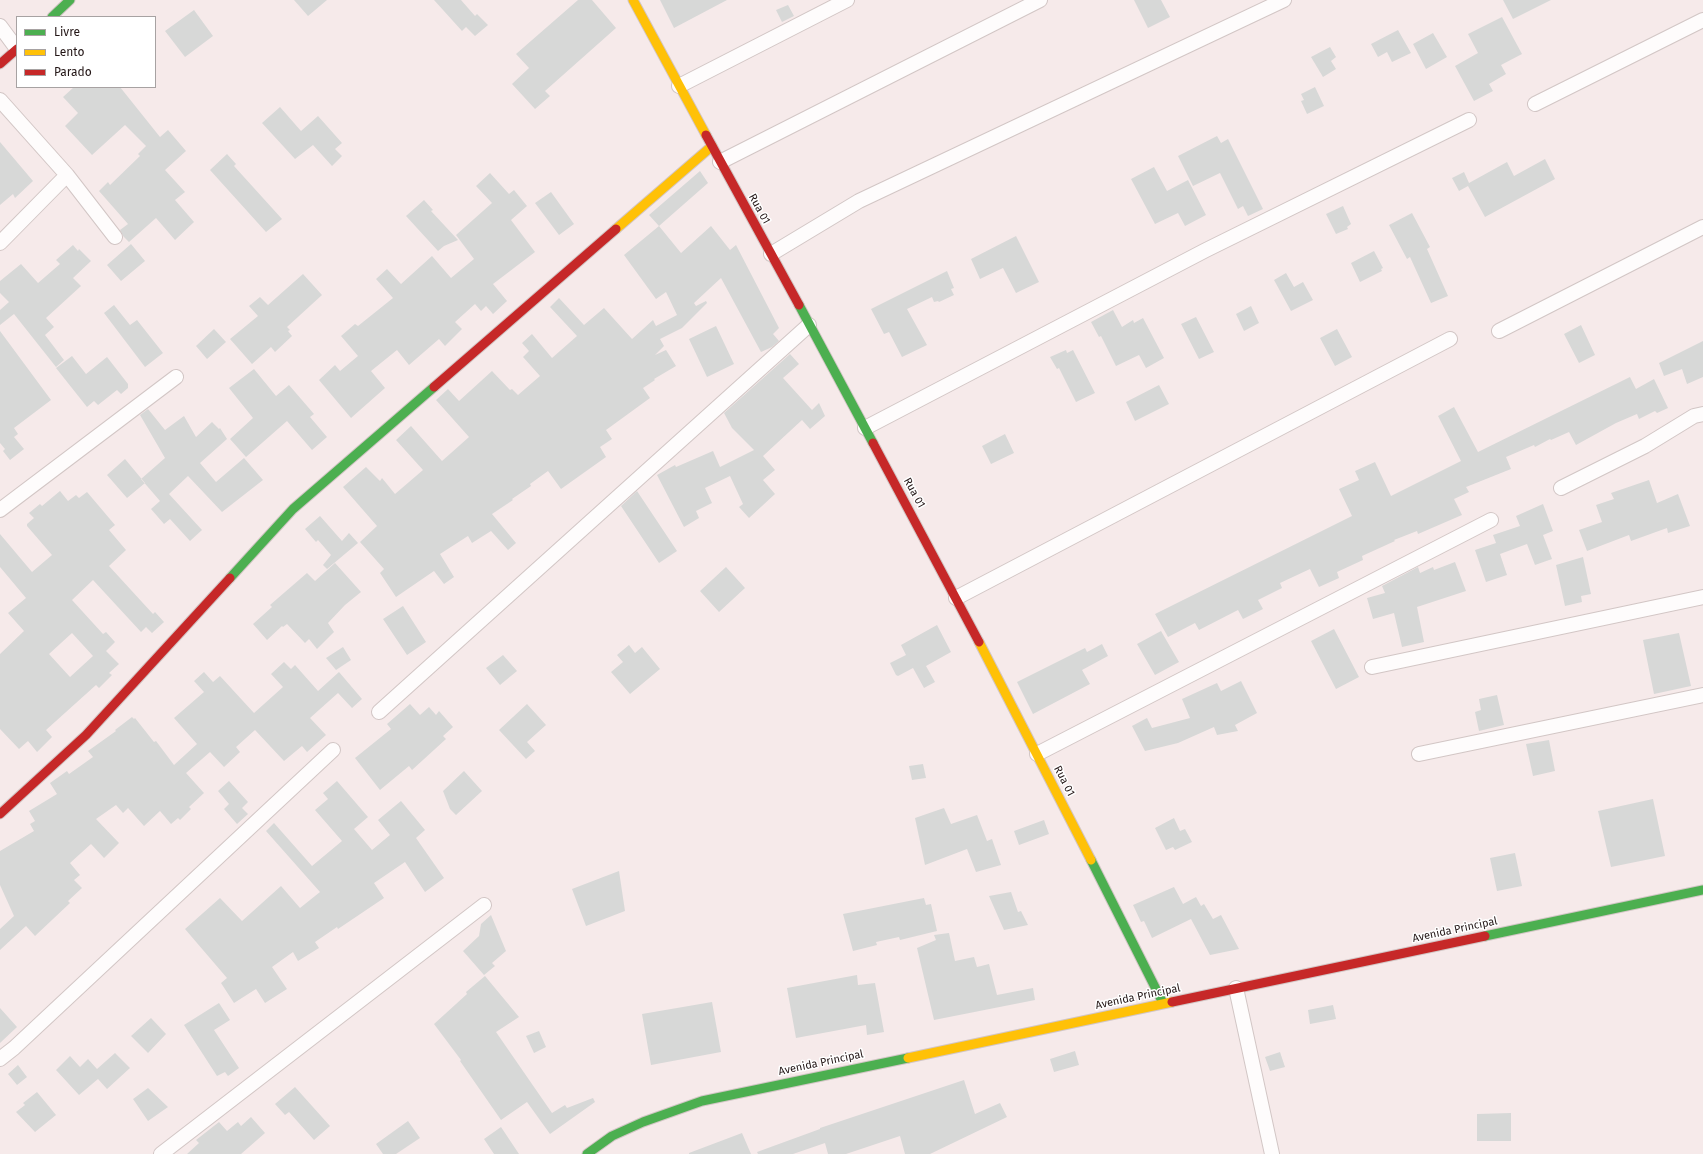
<!DOCTYPE html>
<style>
body{margin:0}
#map{position:relative;width:1703px;height:1154px;overflow:hidden;background:#f6eaea;font-family:"Fira Sans",sans-serif}
canvas{display:block}
.legend{position:absolute;left:16px;top:16px;width:140px;height:72px;box-sizing:border-box;background:#fff;border:1px solid #a7a2a2;margin:0;padding:5px 7px;list-style:none;font-size:12px;color:#231616}
.legend li{display:flex;align-items:center;gap:8px;height:20px}
.legend b{width:20px;border:1px solid #a7a2a2}
</style>
<div id="map">
<canvas width="1703" height="1154"></canvas>
<ul class="legend">
<li><b style="height:5px;background:#4caf50"></b>Livre</li>
<li><b style="height:5px;background:#ffc107"></b>Lento</li>
<li><b style="height:5px;background:#c62828"></b>Parado</li>
</ul>
</div>
<script>
const ctx = document.querySelector('canvas').getContext('2d');
ctx.lineJoin = 'round';
function fill(path, color) {
  ctx.fillStyle = color;
  ctx.fill(path, 'evenodd');
}
function shape(rows) {
  const path = new Path2D();
  for (const r of rows) {
    path.moveTo(r[0], r[1]);
    for (let i = 2; i < r.length; i += 2) path.lineTo(r[i], r[i + 1]);
  }
  return path;
}
function trace(path, color, width, dash) {
  ctx.strokeStyle = color;
  ctx.lineWidth = width;
  ctx.lineCap = dash ? 'butt' : 'round';
  ctx.setLineDash(dash || []);
  ctx.stroke(path);
}
function write(font, color, halo, rows, align = 'center') {
  ctx.font = font + ' "Fira Sans",sans-serif';
  ctx.lineWidth = 3;
  ctx.setLineDash([]);
  ctx.textBaseline = 'middle';
  ctx.strokeStyle = halo;
  ctx.fillStyle = color;
  for (const [text, x, y, turn = 0] of rows) {
    ctx.save();
    ctx.translate(x, y);
    ctx.rotate((+turn || 0) * Math.PI / 180);
    ctx.textAlign = isNaN(turn) ? turn : align;
    if (halo) ctx.strokeText(text, 0, 0);
    ctx.fillText(text, 0, 0);
    ctx.restore();
  }
}
fill(shape([
 [294,0,327,0,308,16],
 [434,0,461,0,475,16,477,14,488,25,475,36,466,27,462,31],
 [578,0,592,0,616,28,545,91,550,96,535,109,512,84,529,68,516,54],
 [660,0,727,0,674,28],
 [1134,0,1161,0,1170,17,1148,28],
 [1503,0,1551,0,1513,19],
 [788,5,794,16,782,22,776,10],
 [194,10,213,36,185,57,165,31],
 [1502,17,1522,54,1501,65,1506,74,1489,84,1493,91,1474,101,1455,66,1478,53,1468,34],
 [1398,30,1411,53,1392,62,1387,52,1378,57,1371,44],
 [1433,33,1447,57,1426,69,1413,44],
 [1330,47,1336,57,1331,61,1336,69,1323,77,1311,57],
 [74,87,120,87,160,137,168,130,186,151,165,170,185,192,175,200,194,222,175,240,156,218,129,242,123,236,120,230,128,224,99,191,108,182,110,185,140,156,138,154,146,146,125,125,92,155,65,126,78,113,63,97],
 [1315,87,1324,106,1307,114,1301,101,1304,100,1301,94],
 [280,107,301,131,318,116,342,143,335,149,342,156,332,166,313,145,295,159,262,123],
 [1217,136,1221,143,1228,139,1263,209,1248,216,1243,206,1238,209,1220,173,1193,186,1178,156],
 [0,142,33,181,15,198,13,194,0,205],
 [227,154,236,164,234,166,282,219,266,232,210,170],
 [1545,159,1555,179,1485,217,1468,186,1459,191,1452,178,1464,172,1469,183,1507,162,1514,176],
 [1154,167,1167,191,1188,180,1206,215,1185,226,1178,213,1155,224,1131,179],
 [700,171,708,183,659,226,649,215],
 [490,173,509,194,514,190,527,206,511,220,535,252,493,284,507,301,493,314,486,306,481,311,475,304,455,322,462,329,445,346,439,339,409,365,397,350,371,371,385,388,351,418,319,380,335,365,340,371,358,356,341,336,355,324,358,326,393,298,376,279,387,269,401,284,432,256,451,278,474,259,456,235,492,203,476,186],
 [551,192,574,224,559,235,535,203],
 [424,200,433,210,431,211,458,240,444,246,438,251,406,216],
 [1343,206,1351,224,1347,227,1348,229,1336,234,1326,214],
 [1412,213,1430,247,1427,249,1448,296,1431,303,1410,257,1407,259,1389,225],
 [659,226,681,253,711,226,730,250,736,245,779,328,773,334,779,341,772,347,761,352,721,278,694,303,696,306,706,301,707,303,682,328,660,339,664,346,655,355,666,350,676,366,654,379,655,380,643,388,650,398,606,430,612,439,600,447,606,457,561,489,548,471,530,484,531,486,512,499,513,500,492,514,516,543,508,550,491,531,472,543,468,536,440,554,454,577,444,584,434,571,396,597,380,573,384,569,360,542,377,526,343,487,366,467,380,481,382,478,395,494,423,470,396,440,411,426,442,461,469,437,436,400,448,389,459,401,492,371,510,390,512,389,518,395,540,376,523,357,529,351,522,343,532,334,552,358,577,336,550,307,559,298,584,325,604,308,632,339,653,320,656,326,677,315,666,292,656,299,624,255],
 [1016,236,1039,282,1016,293,1003,268,980,279,971,259],
 [131,244,145,261,121,281,107,265],
 [73,245,78,251,79,249,91,261,73,278,81,286,46,318,54,327,45,335,64,360,56,367,14,314,0,325,0,310,9,302,0,293,0,281,21,264,38,283,60,264,56,260],
 [1374,251,1383,268,1381,269,1382,271,1360,282,1351,263],
 [947,271,954,288,951,289,954,295,939,302,938,301,934,302,932,297,907,309,927,345,902,357,889,332,884,334,871,309],
 [1286,273,1294,287,1303,282,1313,300,1291,311,1274,280],
 [303,274,322,295,287,327,290,330,288,331,292,336,275,352,271,347,252,364,230,339,258,316,249,306,260,297,268,305],
 [114,305,130,325,137,320,163,353,145,367,104,313],
 [1251,306,1259,323,1244,331,1236,314],
 [1113,310,1122,327,1133,320,1134,323,1143,318,1164,358,1146,368,1139,355,1116,366,1101,336,1099,337,1091,322],
 [1196,317,1214,352,1199,359,1181,324],
 [1581,325,1595,355,1579,363,1564,334],
 [716,326,734,364,707,377,689,339],
 [214,329,226,342,207,359,196,346],
 [1337,329,1352,357,1335,366,1320,338],
 [0,331,51,400,14,428,18,434,14,437,24,449,10,460,3,451,5,449,0,443],
 [1703,341,1703,377,1687,384,1682,369,1664,376,1659,363],
 [1066,350,1067,353,1073,350,1095,393,1076,402,1059,368,1057,369,1050,357],
 [790,354,799,364,783,378,812,410,819,403,825,416,810,429,802,420,763,456,775,470,763,480,775,494,749,518,739,507,743,504,730,476,705,488,712,503,696,511,699,518,684,527,657,475,675,465,676,467,713,451,720,467,754,450,732,428,724,413],
 [72,356,86,374,107,357,128,384,128,388,121,394,117,390,98,405,94,401,87,407,56,368],
 [254,369,276,396,289,385,314,414,310,417,327,437,312,450,287,421,246,457,230,439,253,418,229,388],
 [1630,377,1636,389,1654,379,1668,408,1657,413,1655,411,1639,419,1637,414,1616,423,1576,445,1569,432,1551,440,1550,439,1535,447,1534,445,1506,457,1511,469,1466,487,1469,492,1454,499,1462,515,1418,534,1417,531,1394,540,1395,541,1362,556,1363,560,1337,572,1339,578,1319,587,1310,569,1280,583,1282,588,1258,600,1263,609,1243,619,1238,610,1199,630,1195,623,1168,637,1155,614,1352,516,1339,489,1359,480,1355,471,1375,462,1391,496,1461,461,1438,416,1454,407,1478,452],
 [1159,385,1169,404,1135,421,1126,402],
 [148,409,165,430,184,416,196,437,212,422,219,429,220,428,227,439,200,463,216,482,244,458,263,480,222,512,188,476,169,494,202,530,190,541,170,519,164,524,151,509,160,501,141,479,165,458,140,415],
 [1005,434,1014,453,991,464,982,446],
 [125,459,145,483,127,498,107,475],
 [1649,480,1657,503,1678,494,1690,526,1668,533,1667,528,1631,541,1629,535,1587,551,1579,530,1602,522,1596,505,1614,499,1611,493],
 [60,491,68,501,76,495,79,498,87,492,115,525,109,530,126,550,109,566,153,614,155,612,164,622,152,633,146,627,141,632,93,580,72,600,103,634,106,632,115,642,106,651,119,664,109,673,112,675,99,688,96,685,46,730,52,737,37,752,28,741,19,749,0,729,0,654,24,631,8,613,26,598,0,567,0,534,32,572,52,555,27,526,27,524,34,518,29,513,40,504,42,506],
 [72,633,93,656,70,677,49,654],
 [637,491,677,551,659,563,621,506],
 [1543,504,1553,531,1543,535,1552,559,1535,565,1527,544,1500,554,1507,575,1486,582,1475,550,1496,543,1493,535,1520,526,1516,516],
 [320,516,342,541,349,533,358,543,327,569,323,565,331,555,318,540,316,542,305,529],
 [1583,557,1591,594,1581,596,1582,602,1565,606,1556,565],
 [1455,562,1466,591,1417,607,1424,642,1402,647,1394,613,1373,619,1367,598,1385,593,1382,586,1418,567,1420,573,1433,567,1434,570],
 [335,563,361,592,345,605,328,623,334,632,317,649,309,639,305,643,287,624,283,627,282,626,267,640,253,624,272,607,270,605,307,573,315,581],
 [726,567,745,588,719,612,700,591],
 [403,606,426,642,407,655,383,619],
 [937,625,951,652,926,666,935,682,924,688,913,668,898,676,896,675,890,663,906,655,901,645],
 [1334,629,1359,677,1336,689,1311,641],
 [1161,631,1179,662,1155,675,1137,644],
 [1679,633,1691,686,1654,694,1643,640],
 [1102,644,1108,656,1082,670,1090,684,1033,714,1017,682,1085,648,1087,652],
 [629,645,635,653,642,647,660,669,630,694,611,672,623,662,617,655],
 [343,647,351,660,336,670,326,658],
 [503,655,517,671,500,685,486,668],
 [284,662,291,669,295,665,318,691,339,672,362,699,352,708,338,693,310,718,326,735,307,752,302,746,284,761,255,730,236,747,240,752,224,767,210,752,186,773,204,793,189,807,191,809,180,820,178,818,171,824,160,811,144,826,128,808,123,813,116,805,96,819,119,843,104,858,91,844,70,863,80,875,74,880,82,888,68,901,70,903,35,936,26,926,0,950,0,929,14,916,0,885,0,851,34,831,30,824,35,821,29,811,57,794,50,783,67,771,69,774,93,757,88,751,116,731,115,730,132,717,134,719,135,718,154,742,156,741,174,765,197,744,174,718,204,692,194,681,204,672,213,682,220,676,254,713,283,687,271,674],
 [1241,681,1257,713,1235,725,1238,731,1217,735,1214,727,1178,743,1145,751,1132,726,1147,718,1152,728,1190,718,1182,699,1217,683,1221,691],
 [1497,695,1504,725,1479,731,1475,712,1481,710,1479,699],
 [410,704,420,715,429,707,436,715,439,711,453,727,443,736,446,739,412,770,409,766,380,790,355,758,391,729,387,724],
 [527,704,546,725,527,742,535,751,526,759,499,730],
 [1549,740,1555,771,1533,776,1526,744],
 [923,764,926,778,912,780,909,766],
 [464,771,482,791,456,815,450,809,443,791],
 [229,781,248,802,242,808,248,814,237,824,224,809,229,804,218,791],
 [337,781,368,817,354,829,372,850,390,835,378,820,401,801,425,830,416,838,444,878,425,892,405,862,374,883,384,898,338,929,337,927,315,942,319,948,298,961,293,952,272,967,287,989,265,1003,256,989,234,1003,221,983,227,978,185,929,220,898,242,921,281,886,300,908,320,892,266,831,274,823,312,866,342,841,315,810,328,799,323,793],
 [1653,799,1665,856,1611,867,1598,811],
 [944,808,951,824,977,815,987,841,992,839,1001,865,976,872,967,849,925,865,915,818],
 [1174,818,1180,831,1185,829,1192,842,1175,850,1173,847,1166,850,1155,828],
 [1044,820,1049,834,1019,845,1014,831],
 [1515,853,1522,886,1497,891,1490,858],
 [619,871,625,911,586,926,572,889],
 [1174,887,1183,904,1196,897,1201,906,1204,904,1213,919,1221,915,1239,949,1210,955,1191,919,1152,938,1144,921,1141,922,1133,905],
 [1011,892,1018,912,1021,911,1028,925,1004,930,989,896],
 [924,898,926,905,931,904,937,931,900,940,899,937,876,942,877,945,853,951,843,914],
 [491,915,506,951,492,963,495,966,484,975,463,951,479,936,481,924],
 [949,933,955,961,974,957,977,967,989,964,997,995,1033,988,1035,1000,934,1020,917,948,936,940,934,935],
 [857,975,858,985,875,983,884,1032,867,1035,866,1025,796,1038,787,988],
 [485,976,519,1017,496,1032,552,1113,565,1105,567,1108,593,1098,595,1102,550,1134,527,1102,501,1120,460,1061,461,1060,434,1024,467,994,466,992],
 [712,1002,721,1052,651,1065,642,1014],
 [219,1003,230,1020,214,1030,239,1068,228,1076,225,1072,217,1076,184,1025],
 [1333,1005,1336,1019,1310,1024,1308,1010],
 [0,1008,17,1027,0,1043],
 [151,1018,166,1034,148,1053,131,1036],
 [539,1031,546,1047,534,1053,526,1036],
 [1075,1051,1079,1065,1054,1072,1050,1059],
 [1280,1052,1285,1067,1270,1071,1265,1057],
 [115,1053,130,1068,107,1089,98,1079,79,1095,56,1070,70,1056,80,1067,88,1059,97,1069],
 [18,1065,27,1077,17,1085,8,1074],
 [964,1080,975,1114,1000,1103,1007,1117,930,1154,905,1154,900,1136,846,1154,828,1154,825,1143,793,1154,758,1154,757,1152,820,1129,820,1128],
 [295,1087,330,1126,314,1140,289,1112,285,1115,275,1104],
 [148,1088,168,1107,148,1121,133,1099],
 [37,1092,56,1115,35,1132,16,1112,25,1105,23,1103],
 [1511,1113,1511,1141,1477,1141,1477,1114],
 [251,1117,265,1133,241,1154,187,1154,199,1143,196,1140,219,1122,227,1131,238,1122,241,1126],
 [408,1121,420,1138,396,1154,383,1154,376,1144],
 [501,1127,519,1154,494,1154,484,1139],
 [742,1133,751,1154,689,1154,689,1153]
]), '#d7d8d7');
const street = shape([
 [0,26,17,49],
 [679,86,847,0],
 [0,100,67,175,115,237],
 [1535,104,1703,20],
 [720,162,1040,0],
 [0,243,67,175],
 [771,254,859,201,1284,0],
 [1499,331,1703,227],
 [865,428,1206,250,1469,120],
 [1561,488,1645,446,1694,416,1703,414],
 [0,510,176,377],
 [956,598,1450,339],
 [1372,667,1703,597],
 [379,712,809,325],
 [1037,754,1491,520],
 [1419,754,1703,695],
 [1236,988,1272,1154],
 [0,1059,14,1048,333,750],
 [161,1154,484,905]
]);
const fast = shape([
 [52,17,70,0],
 [799,305,873,443],
 [230,578,293,509,434,387],
 [1091,860,1163,1003],
 [1485,936,1703,890],
 [587,1154,612,1136,643,1122,702,1101,908,1058]
]);
const slow = shape([
 [633,0,706,135],
 [616,229,712,146],
 [979,642,1091,860],
 [908,1058,1172,1002]
]);
const jam = shape([
 [0,64,17,49],
 [706,135,799,305],
 [434,387,616,229],
 [873,443,979,642],
 [0,814,86,735,230,578],
 [1172,1002,1485,936]
]);
trace(street, '#d2c6c5', 16);
trace(fast, '#d2c6c5', 11);
trace(slow, '#d2c6c5', 11);
trace(jam, '#d2c6c5', 11);
trace(street, '#fefcfc', 14);
trace(fast, '#4caf50', 9);
trace(slow, '#ffc107', 9);
trace(jam, '#c62828', 9);
write('11px', '#231616', '#fff', [
 ["Rua 01",759,209,61],
 ["Rua 01",914,493,61],
 ["Rua 01",1064,781,63],
 ["Avenida Principal",1455,930,-12],
 ["Avenida Principal",1138,997,-12],
 ["Avenida Principal",821,1063,-12]
]);
</script>
